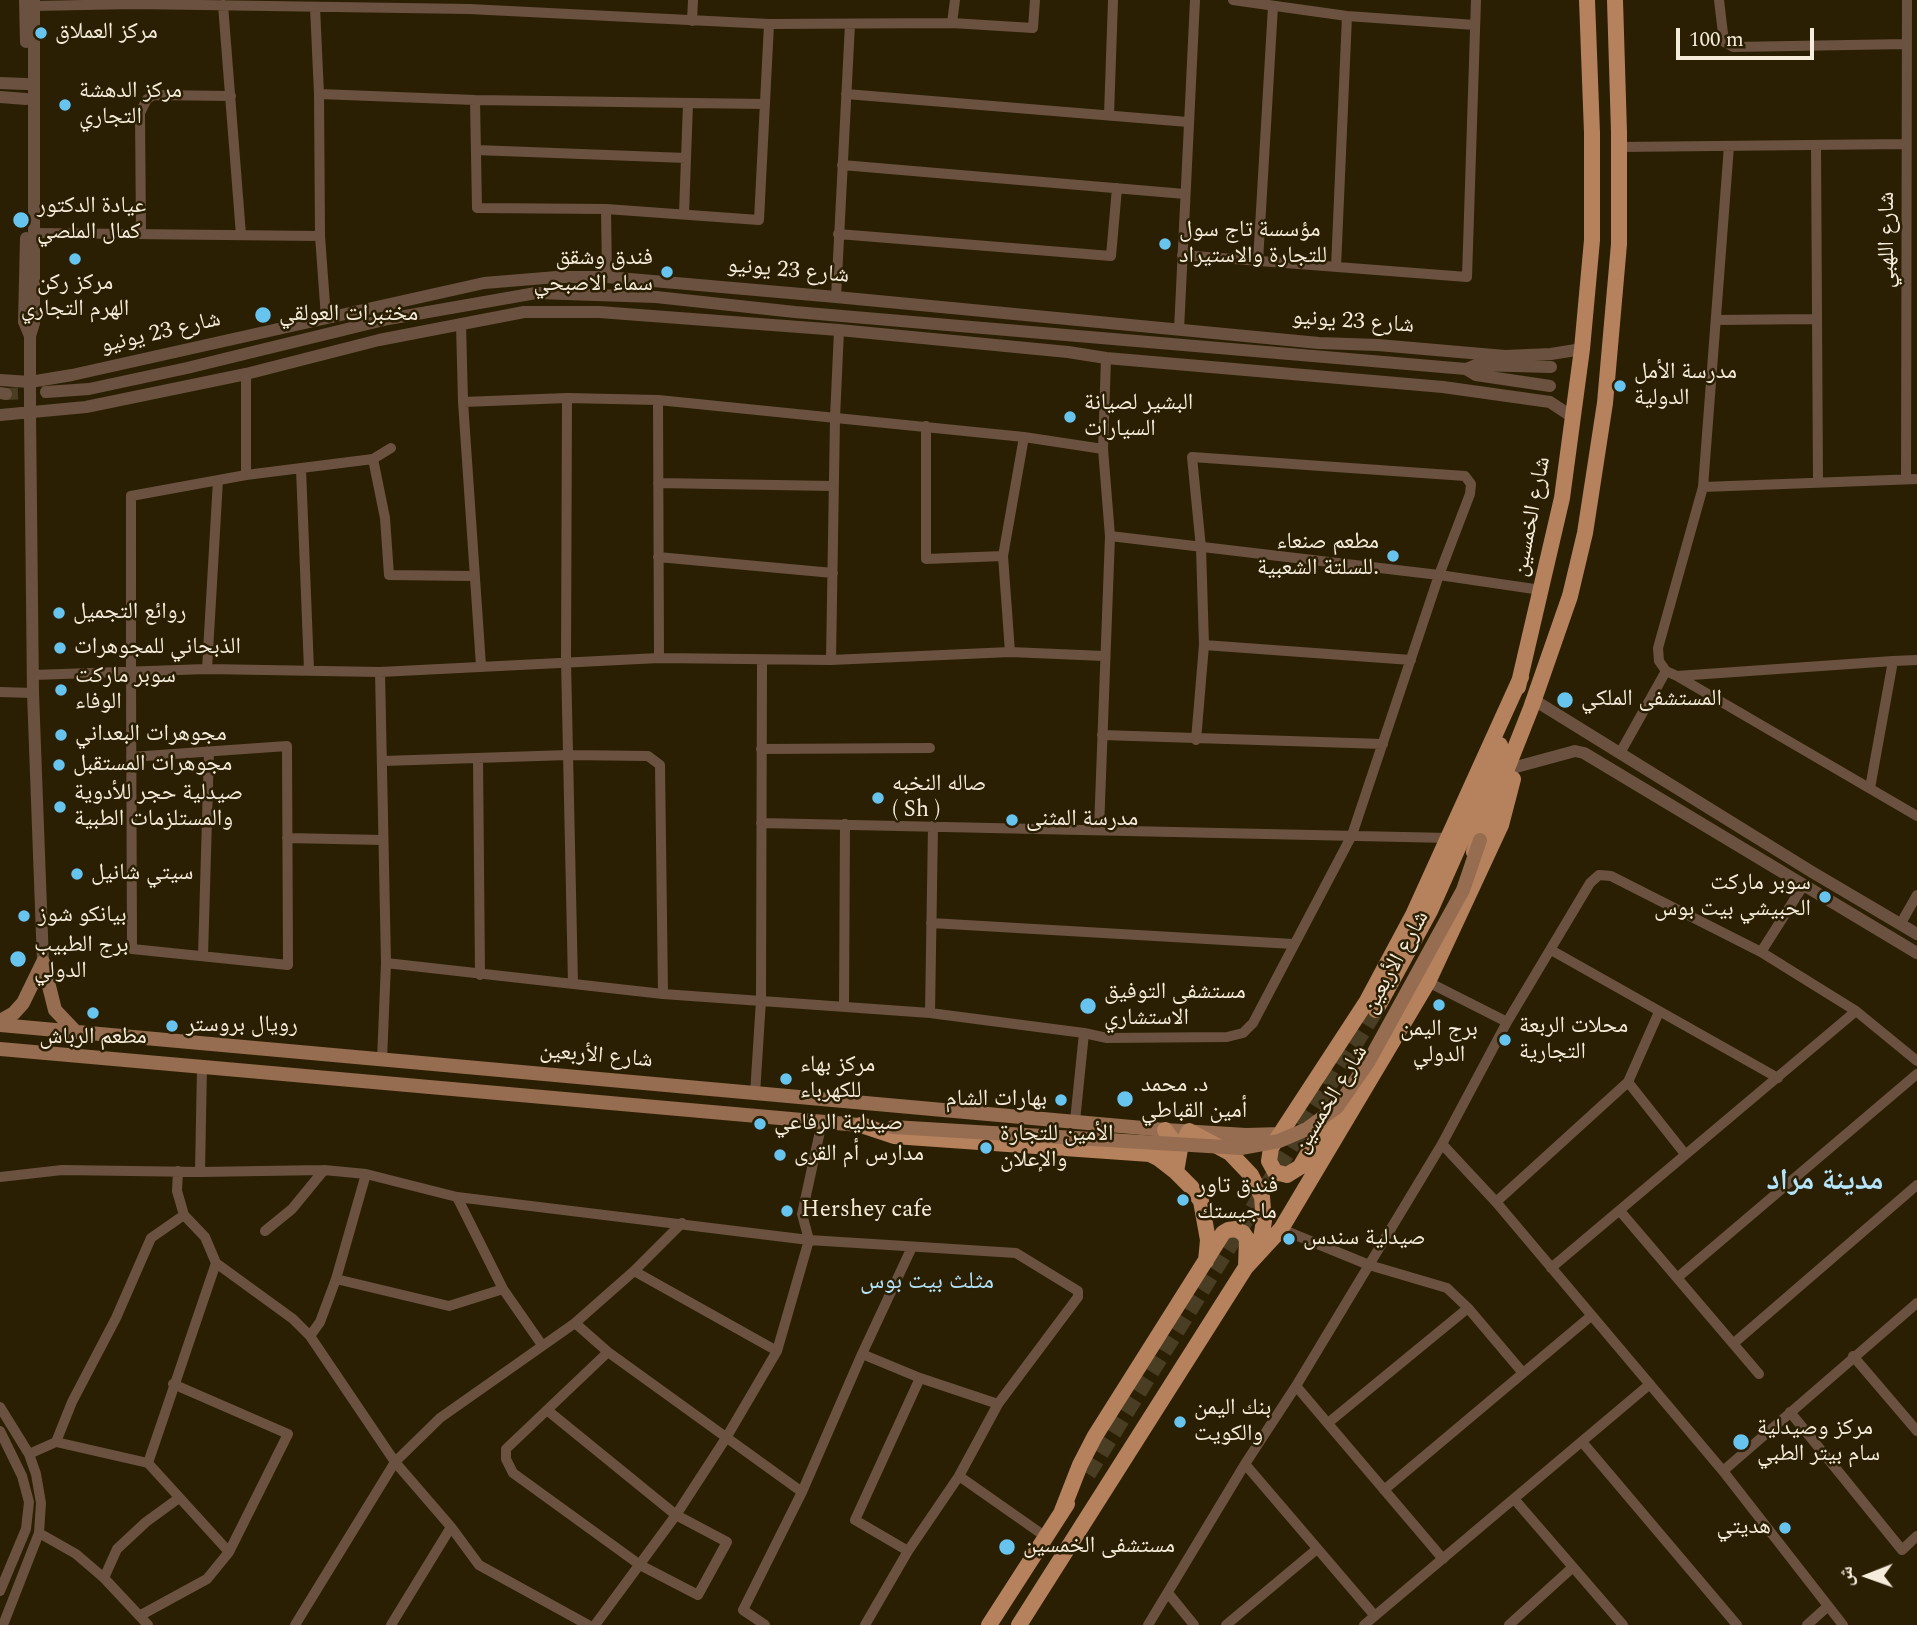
<!DOCTYPE html>
<meta charset="utf-8">
<style>
body{margin:0}
#map{position:relative;width:1917px;height:1625px;overflow:hidden;background:#2b1f03;font-family:Spectral,"Noto Naskh Arabic",serif}
canvas{display:block}
.north{position:absolute;left:1833px;top:1541px;width:70px;height:70px;-webkit-text-stroke:5px #2b1f03;paint-order:stroke;rotate:269deg;font-size:19px;font-weight:700;line-height:28px;text-align:center;color:#f5ecdc}
.north::after{content:'';display:block;margin:auto;width:24px;height:32px;background:#f5ecdc;clip-path:polygon(50% 0,100% 100%,50% 72%,0 100%)}
.scale{position:absolute;left:1676px;top:28px;width:138px;height:32px;box-sizing:border-box;border:4px solid #f5ecdc;border-top:0;padding-left:9px;font-size:21px;line-height:24px;white-space:nowrap;color:#f5ecdc;-webkit-text-stroke:5px #2b1f03;paint-order:stroke}
</style>
<div id="map">
<canvas width="1917" height="1625"></canvas>
<div class="north">ش</div>
<div class="scale">100 m</div>
</div>
<script>
const ctx = document.querySelector('canvas').getContext('2d');
ctx.lineJoin = 'round';
function shape(rows) {
  const path = new Path2D();
  for (const r of rows) {
    path.moveTo(r[0], r[1]);
    for (let i = 2; i < r.length; i += 2) path.lineTo(r[i], r[i + 1]);
  }
  return path;
}
function trace(path, color, width, dash) {
  ctx.strokeStyle = color;
  ctx.lineWidth = width;
  ctx.lineCap = dash ? 'butt' : 'round';
  ctx.setLineDash(dash || []);
  ctx.stroke(path);
}
function write(font, color, halo, rows, align = 'center') {
  ctx.font = font + ' Spectral,"Noto Naskh Arabic",serif';
  ctx.lineWidth = 5;
  ctx.setLineDash([]);
  ctx.textBaseline = 'middle';
  ctx.strokeStyle = halo;
  ctx.fillStyle = color;
  for (const [text, x, y, turn = 0] of rows) {
    ctx.save();
    ctx.translate(x, y);
    ctx.rotate((+turn || 0) * Math.PI / 180);
    ctx.textAlign = isNaN(turn) ? turn : align;
    if (halo) ctx.strokeText(text, 0, 0);
    ctx.fillText(text, 0, 0);
    ctx.restore();
  }
}
trace(shape([
 [6,394,46,392]
]), '#493e24', 12, [12, 6]);
trace(shape([
 [1088,1474,1376,1010]
]), '#493e24', 16, [16, 8]);
trace(shape([
 [1233,0,1347,16,1475,25],
 [1719,0,1724,42,1733,47,1907,44],
 [223,5,241,235],
 [34,6,134,4,469,9,769,24,952,23,1033,28,1035,0],
 [315,7,319,94,320,236,326,318],
 [692,21,693,0],
 [952,23,955,0],
 [319,94,475,100,765,104],
 [846,94,1188,122],
 [475,100,477,208,606,209,759,220,769,24],
 [1109,115,1113,0],
 [1816,145,1818,482],
 [1729,146,1703,487,1658,648,1659,661,1666,671,1677,676,1917,816],
 [1619,147,1906,144],
 [476,150,686,158],
 [842,165,1185,194],
 [606,209,607,277],
 [684,214,688,103],
 [34,233,320,236],
 [141,234,140,113,147,99,154,95,231,96],
 [838,234,1111,256,1117,188],
 [1182,255,1467,277,1476,0],
 [1258,261,1273,6],
 [1336,267,1347,16],
 [836,297,850,24],
 [1716,320,1817,319],
 [461,323,463,402,481,666],
 [1179,330,1195,0],
 [246,374,246,475],
 [567,398,566,661,573,984],
 [658,400,659,658],
 [463,402,567,398,658,400,1024,437,1103,449],
 [926,426,926,559,1003,556],
 [373,459,385,518,389,575,473,576],
 [301,469,309,670],
 [1906,479,1907,0],
 [658,483,833,486],
 [1703,487,1917,479],
 [1110,536,1439,575,1541,590],
 [658,557,833,573],
 [1204,645,1411,660],
 [1010,652,1003,556,1024,437],
 [831,660,835,418,839,330],
 [1893,661,1917,660],
 [207,669,218,480],
 [380,672,386,963,382,1060],
 [33,675,207,669,380,672,659,658,831,660,1010,652,1104,656],
 [1677,676,1893,661,1870,788],
 [0,692,33,693],
 [1102,735,1383,744],
 [761,749,930,748],
 [1620,753,1666,671],
 [131,757,287,746,288,965,132,949,131,671,131,496,246,475,373,459,391,448],
 [478,758,480,975],
 [383,761,569,755,648,756,660,765,663,994],
 [761,823,1449,838],
 [1099,829,1110,536,1103,449,1106,358],
 [287,838,383,840],
 [931,923,1293,944],
 [1901,923,1917,895],
 [1551,950,1778,1078],
 [1761,952,1803,886],
 [203,956,209,751],
 [386,963,663,994,930,1013,1084,1033,1107,1038,1227,1037,1243,1033,1253,1023,1352,835,1439,575,1470,494,1471,484,1465,476,1192,457,1201,548,1204,645,1196,740],
 [1428,982,1507,1022],
 [844,1005,845,824],
 [930,1013,933,826],
 [1628,1082,1685,1154],
 [755,1094,761,1000,762,661],
 [1075,1121,1084,1033],
 [1442,1144,1496,1202,1723,1471,1843,1625],
 [178,1171,177,1191,184,1215,205,1237,216,1263,293,1319,310,1336,395,1462,451,1527,479,1565,588,1625],
 [200,1172,202,1067],
 [0,1177,62,1170,200,1172,324,1170,366,1174,457,1197,809,1240,1016,1253,1078,1291,1078,1297,998,1404,959,1476,908,1551,865,1625],
 [457,1197,503,1289,542,1345],
 [1496,1202,1628,1082,1659,1012],
 [1620,1211,1759,1374],
 [1281,1229,1369,1265,1447,1288,1468,1308,1523,1373],
 [265,1231,292,1209,324,1170],
 [216,1263,148,1463,229,1552],
 [1551,1268,1856,1011],
 [634,1271,777,1351],
 [1677,1278,1917,1074],
 [336,1279,449,1306,503,1289],
 [575,1323,608,1352,802,1492],
 [310,1336,320,1322,336,1279,366,1174],
 [1734,1343,1917,1185],
 [862,1354,920,1378,998,1404],
 [1853,1356,1917,1431],
 [1296,1386,1443,1559],
 [0,1407,29,1454,36,1474,41,1503,39,1533,3,1625],
 [547,1410,676,1515,727,1542,698,1595,640,1565,513,1473,506,1459,506,1449,547,1410,608,1352],
 [1790,1412,1902,1550,1917,1536],
 [1328,1423,1468,1308],
 [0,1431,22,1476,29,1502,26,1529,0,1591],
 [56,1442,148,1463],
 [1583,1443,1737,1625],
 [29,1454,56,1442,72,1402,116,1318,151,1238,184,1215],
 [1245,1464,1375,1616],
 [1723,1471,1917,1303],
 [959,1476,1046,1537],
 [1384,1490,1591,1316],
 [1515,1500,1623,1625],
 [39,1533,76,1554,104,1578,148,1625],
 [908,1551,855,1520,920,1378],
 [104,1578,117,1549,146,1522,179,1498],
 [1168,1593,1194,1625],
 [141,1615,207,1579,229,1552,288,1434,173,1384],
 [295,1625,395,1462,440,1418,575,1323,634,1271,682,1223],
 [391,1625,451,1527],
 [595,1625,676,1515,726,1438,777,1351,809,1240,802,1214,822,1122],
 [765,1625,743,1610,802,1492,862,1354,912,1247],
 [1148,1625,1245,1464,1296,1386,1442,1144,1507,1022,1590,883,1599,875,1611,876,1761,952,1856,1011,1917,1061],
 [1226,1625,1317,1549],
 [1364,1625,1650,1384],
 [1509,1625,1573,1567],
 [1807,1625,1827,1607]
]), '#6b5240', 10);
trace(shape([
 [25,0,26,42],
 [34,0,34,323,30,336,30,414,33,693,43,962],
 [0,83,26,84],
 [0,97,26,99],
 [26,238,24,322,30,336],
 [1466,369,1476,375,1550,386],
 [0,380,30,382,72,375,484,283,557,277,607,277,836,297,1319,343,1378,345,1505,356,1551,354,1582,349],
 [46,392,89,389,187,368,388,319,536,293,656,297,795,312,1466,369,1476,365,1551,367],
 [0,393,6,394],
 [0,415,86,407,246,374,379,340,524,312,599,312,839,330,1068,352,1106,358,1443,387,1550,402,1574,418],
 [1534,700,1812,872,1917,934],
 [1516,767,1575,751,1584,753,1917,953]
]), '#6b5240', 12);
trace(shape([
 [43,962,55,1010,75,1031],
 [0,1021,14,1013,23,1003,43,962],
 [0,1025,1165,1130,1246,1135,1281,1134,1286,1127],
 [0,1049,870,1126]
]), '#966d50', 14);
trace(shape([
 [1518,687,1562,498,1582,349,1592,240,1592,133,1587,0],
 [1474,852,1531,708,1570,596,1585,533,1605,403,1619,244,1619,132,1615,0],
 [1376,1010,1430,911,1462,839,1500,745],
 [1334,1109,1300,1167,1287,1175,1275,1172,1269,1161,1271,1148,1367,1001,1413,915,1521,677],
 [861,1125,894,1136,1150,1154,1158,1158,1176,1172,1191,1187,1201,1201,1208,1240,1206,1261],
 [1165,1130,1173,1141,1171,1151,1167,1155],
 [1176,1172,1180,1149,1189,1131,1230,1153,1251,1175,1262,1197,1264,1221,1261,1238,1256,1251],
 [1062,1511,1080,1465,1095,1436,1223,1233,1228,1230,1236,1229,1243,1233,1247,1239,1246,1267],
 [989,1625,1067,1504],
 [1019,1625,1246,1267,1281,1229,1428,982,1501,825,1513,779]
]), '#b6815d', 16);
trace(shape([
 [893,1127,1241,1148,1279,1141,1307,1129,1337,1107,1369,1061,1463,890,1480,840]
]), '#966d50', 14);
for (const [x, y, r, color] of [
 [41,33,7,"#67c4ef"],
 [65,105,7,"#67c4ef"],
 [21,220,9,"#67c4ef"],
 [1165,244,7,"#67c4ef"],
 [75,259,7,"#67c4ef"],
 [667,272,7,"#67c4ef"],
 [263,315,9,"#67c4ef"],
 [1620,386,7,"#67c4ef"],
 [1070,417,7,"#67c4ef"],
 [1393,556,7,"#67c4ef"],
 [59,613,7,"#67c4ef"],
 [60,648,7,"#67c4ef"],
 [61,690,7,"#67c4ef"],
 [1565,700,9,"#67c4ef"],
 [61,735,7,"#67c4ef"],
 [59,765,7,"#67c4ef"],
 [878,798,7,"#67c4ef"],
 [60,807,7,"#67c4ef"],
 [1012,820,7,"#67c4ef"],
 [77,874,7,"#67c4ef"],
 [1825,897,7,"#67c4ef"],
 [24,916,7,"#67c4ef"],
 [18,959,9,"#67c4ef"],
 [1439,1005,7,"#67c4ef"],
 [1088,1006,9,"#67c4ef"],
 [93,1013,7,"#67c4ef"],
 [172,1026,7,"#67c4ef"],
 [1505,1040,7,"#67c4ef"],
 [786,1079,7,"#67c4ef"],
 [1125,1099,9,"#67c4ef"],
 [1061,1100,7,"#67c4ef"],
 [760,1124,7,"#67c4ef"],
 [986,1148,7,"#67c4ef"],
 [780,1155,7,"#67c4ef"],
 [1183,1200,7,"#67c4ef"],
 [787,1211,7,"#67c4ef"],
 [1289,1239,7,"#67c4ef"],
 [1180,1422,7,"#67c4ef"],
 [1741,1442,9,"#67c4ef"],
 [1785,1528,7,"#67c4ef"],
 [1007,1547,9,"#67c4ef"]
]) {
  const dot = new Path2D();
  dot.arc(x, y, r, 0, 2 * Math.PI);
  ctx.fillStyle = color;
  ctx.fill(dot);
  trace(dot, '#2b1f03', 2.5);
}
write('23px', '#f5ecdc', '#2b1f03', [
 ["مركز العملاق",55,33],
 ["مركز الدهشة",79,92],
 ["التجاري",79,118],
 ["عيادة الدكتور",37,207],
 ["كمال الملصي",37,233],
 ["مؤسسة تاج سول",1179,231],
 ["للتجارة والاستيراد",1179,257],
 ["فندق وشقق",653,259,"right"],
 ["سماء الاصبحي",653,285,"right"],
 ["مركز ركن",75,284,"center"],
 ["الهرم التجاري",75,310,"center"],
 ["مختبرات العولقي",279,315],
 ["مدرسة الأمل",1634,373],
 ["الدولية",1634,399],
 ["البشير لصيانة",1084,404],
 ["السيارات",1084,430],
 ["مطعم صنعاء",1379,543,"right"],
 ["للسلتة الشعبية.",1379,569,"right"],
 ["روائع التجميل",73,613],
 ["الذبحاني للمجوهرات",74,648],
 ["سوبر ماركت",75,677],
 ["الوفاء",75,703],
 ["المستشفى الملكي",1581,700],
 ["مجوهرات البعداني",75,735],
 ["مجوهرات المستقبل",73,765],
 ["صاله النخبه",892,785],
 ["( Sh )",892,811],
 ["صيدلية حجر للأدوية",74,794],
 ["والمستلزمات الطبية",74,820],
 ["مدرسة المثنى",1026,820],
 ["سيتي شانيل",91,874],
 ["سوبر ماركت",1811,884,"right"],
 ["الحبيشي بيت بوس",1811,910,"right"],
 ["بيانكو شوز",38,916],
 ["برج الطبيب",34,946],
 ["الدولي",34,972],
 ["مستشفى التوفيق",1104,993],
 ["الاستشاري",1104,1019],
 ["رويال بروستر",186,1026],
 ["محلات الربعة",1519,1027],
 ["التجارية",1519,1053],
 ["برج اليمن",1439,1030,"center"],
 ["الدولي",1439,1056,"center"],
 ["مطعم الرباش",93,1038,"center"],
 ["مركز بهاء",800,1066],
 ["للكهرباء",800,1092],
 ["د. محمد",1141,1086],
 ["أمين القباطي",1141,1112],
 ["بهارات الشام",1047,1100,"right"],
 ["صيدلية الرفاعي",774,1124],
 ["الأمين للتجارة",1000,1135],
 ["والإعلان",1000,1161],
 ["مدارس أم القرى",794,1155],
 ["فندق تاور",1197,1187],
 ["ماجيستك",1197,1213],
 ["Hershey cafe",801,1211],
 ["صيدلية سندس",1303,1239],
 ["بنك اليمن",1194,1409],
 ["والكويت",1194,1435],
 ["مركز وصيدلية",1757,1429],
 ["سام بيتر الطبي",1757,1455],
 ["هديتي",1771,1528,"right"],
 ["مستشفى الخمسين",1023,1547]
], 'left');
write('23px', '#f5ecdc', '#2b1f03', [
 ["شارع اللهبي",1888,240,-90],
 ["شارع 23 يونيو",788,272,5],
 ["شارع 23 يونيو",1353,323,4],
 ["شارع 23 يونيو",161,334,-13],
 ["شارع الخمسين",1533,517,-79],
 ["شارع الأربعين",1397,963,-61],
 ["شارع الأربعين",596,1057,5],
 ["شارع الخمسين",1332,1100,-59]
]);
write('24px', '#b4e4fc', '#2b1f03', [
 ["مثلث بيت بوس",927,1283]
]);
write('bold 30px', '#b4e4fc', '#2b1f03', [
 ["مدينة مراد",1825,1183]
]);
</script>
